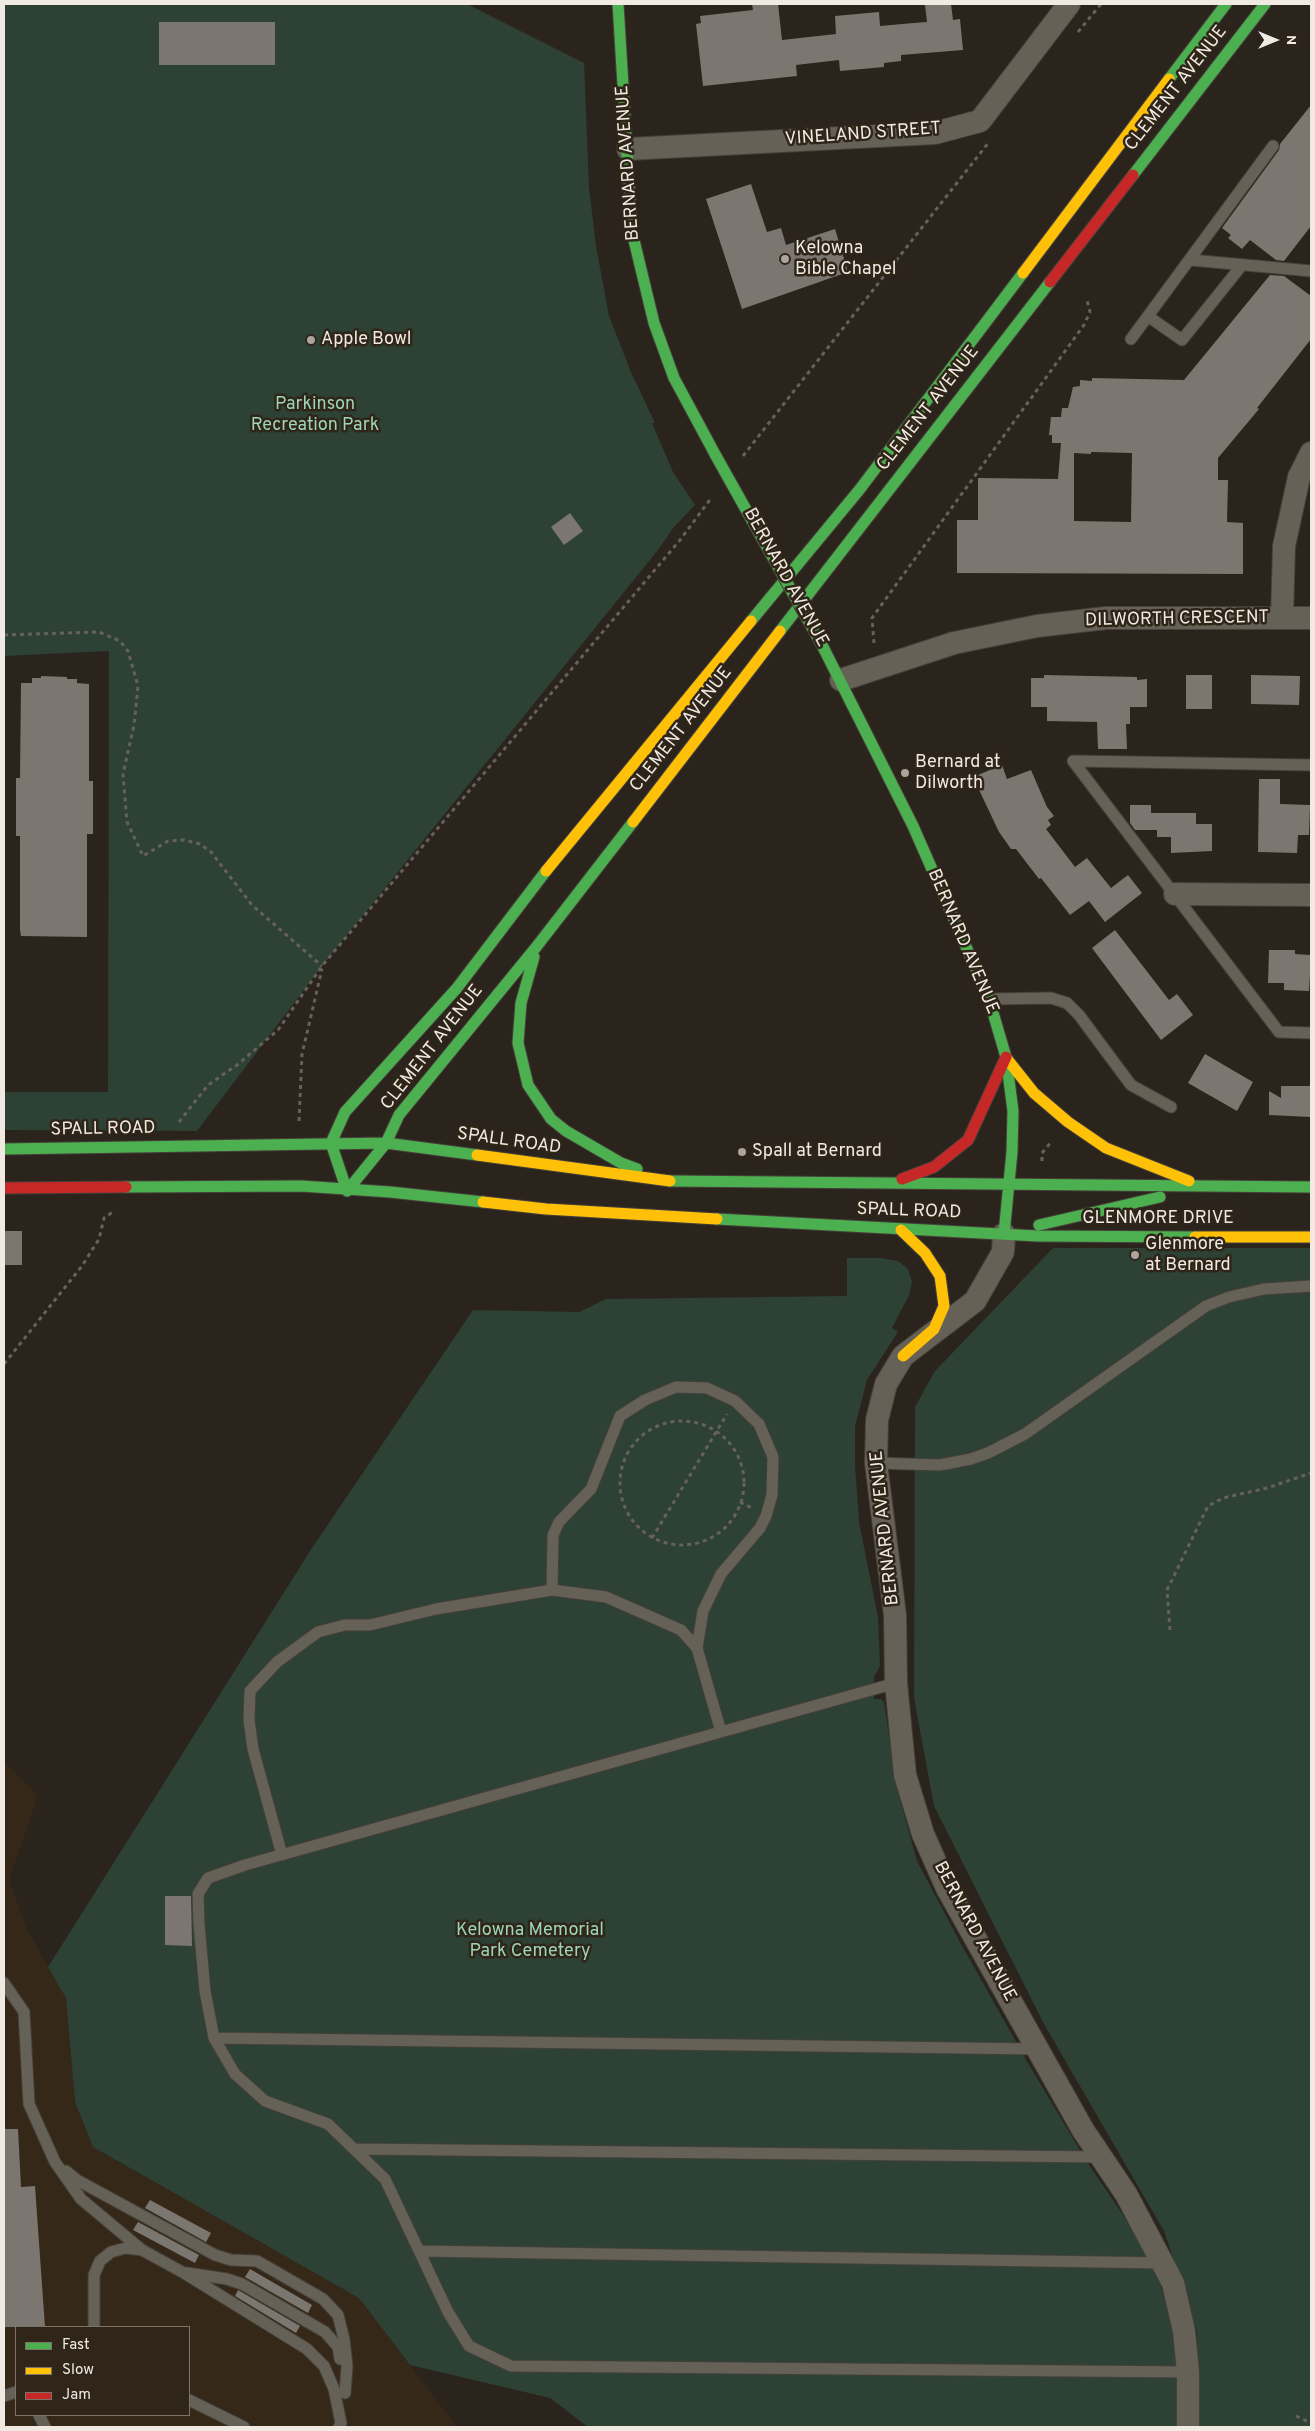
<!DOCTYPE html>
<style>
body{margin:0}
#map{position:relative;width:1315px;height:2431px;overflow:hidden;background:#2a241d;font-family:Overpass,sans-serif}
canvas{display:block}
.frame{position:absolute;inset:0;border:5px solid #f1eae2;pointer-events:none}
.legend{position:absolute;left:15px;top:2326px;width:175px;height:90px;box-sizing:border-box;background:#2f2518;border:1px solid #7d7469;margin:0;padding:6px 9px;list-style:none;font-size:15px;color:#f1eae2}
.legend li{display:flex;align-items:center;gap:10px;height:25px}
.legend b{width:25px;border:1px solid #7d7469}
.north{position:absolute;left:1250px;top:15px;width:50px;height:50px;-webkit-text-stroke:4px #2f2518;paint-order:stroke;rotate:90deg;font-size:14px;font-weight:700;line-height:20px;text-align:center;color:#f1eae2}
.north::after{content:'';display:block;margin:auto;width:18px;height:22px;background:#f1eae2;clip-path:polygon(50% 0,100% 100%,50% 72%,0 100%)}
</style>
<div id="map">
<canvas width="1315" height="2431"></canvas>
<div class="frame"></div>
<ul class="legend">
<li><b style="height:6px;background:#4caf50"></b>Fast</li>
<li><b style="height:6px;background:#ffc107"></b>Slow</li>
<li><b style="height:6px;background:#c62828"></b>Jam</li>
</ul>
<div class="north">N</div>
</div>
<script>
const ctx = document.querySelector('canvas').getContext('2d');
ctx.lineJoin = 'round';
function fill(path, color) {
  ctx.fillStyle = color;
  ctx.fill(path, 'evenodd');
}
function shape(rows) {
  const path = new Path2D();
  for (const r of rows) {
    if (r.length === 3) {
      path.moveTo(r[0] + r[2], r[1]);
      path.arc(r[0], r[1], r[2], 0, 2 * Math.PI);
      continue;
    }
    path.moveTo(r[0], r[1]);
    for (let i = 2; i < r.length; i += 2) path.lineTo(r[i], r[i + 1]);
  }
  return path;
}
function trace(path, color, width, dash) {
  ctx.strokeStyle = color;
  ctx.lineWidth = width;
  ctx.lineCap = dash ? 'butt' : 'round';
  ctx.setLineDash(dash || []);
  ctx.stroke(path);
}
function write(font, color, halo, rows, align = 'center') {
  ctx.font = font + ' Overpass,sans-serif';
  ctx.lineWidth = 5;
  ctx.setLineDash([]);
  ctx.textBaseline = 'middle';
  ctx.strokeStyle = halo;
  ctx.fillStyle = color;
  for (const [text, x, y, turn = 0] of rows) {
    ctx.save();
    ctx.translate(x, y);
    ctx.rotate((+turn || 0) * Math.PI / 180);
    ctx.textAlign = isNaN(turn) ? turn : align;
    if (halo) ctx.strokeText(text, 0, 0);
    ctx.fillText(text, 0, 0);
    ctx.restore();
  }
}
fill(shape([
 [4,1762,38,1796,9,1880,27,1929,66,1998,75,2102,93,2147,359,2298,457,2427,4,2427],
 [16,2327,189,2327,189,2415,16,2415]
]), '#362818');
fill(shape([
 [4,4,467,4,584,63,589,187,596,246,609,316,631,372,655,423,652,423,673,472,695,505,674,527,658,550,322,966,197,1131,4,1130,4,1092,108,1092,109,651,4,656],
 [1053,1248,1311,1248,1311,2427,1198,2427,1197,2331,1164,2231,1044,2024,934,1806,914,1698,915,1407,935,1371],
 [847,1258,881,1258,898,1261,908,1269,912,1282,909,1295,892,1328,898,1332,867,1380,855,1426,855,1465,859,1522,878,1617,880,1666,874,1677,874,1699,881,1699,884,1702,897,1789,917,1861,961,1944,1028,2063,1087,2162,1143,2244,1155,2269,1170,2312,1177,2356,1178,2427,588,2427,550,2398,410,2365,359,2298,93,2147,75,2102,66,1998,48,1967,312,1548,473,1310,579,1312,606,1299,847,1296]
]), '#2d4134');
fill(shape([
 [752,4,778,4,782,40,836,34,835,16,879,12,880,26,914,23,927,22,925,5,951,4,953,20,960,19,963,50,901,55,901,61,884,63,884,67,840,71,839,60,796,65,797,76,703,86,696,24,701,23,700,16,753,10],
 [159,22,275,22,275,65,159,65],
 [1311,105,1311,226,1284,261,1276,260,1250,240,1242,249,1228,238,1231,235,1222,228,1279,150,1280,144],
 [751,184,767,232,781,228,786,245,835,229,848,272,742,309,706,199],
 [1270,275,1284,276,1311,296,1311,339,1257,408,1259,409,1218,458,1218,480,1228,480,1227,522,1243,523,1243,574,957,573,957,520,978,520,978,478,1058,479,1061,443,1052,443,1052,435,1049,435,1051,417,1061,417,1062,408,1068,408,1073,387,1080,386,1080,380,1092,381,1092,378,1184,380],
 [1091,452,1132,453,1131,522,1074,521,1074,453,1091,454],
 [570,513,583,531,564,545,551,527],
 [1044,675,1137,677,1137,680,1147,679,1147,707,1130,707,1130,724,1126,724,1127,749,1098,749,1097,722,1047,721,1047,707,1031,707,1031,678,1044,678],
 [1186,675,1212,675,1212,709,1186,709],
 [1251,675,1300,676,1299,705,1251,704],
 [41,676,67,677,67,679,77,679,77,683,89,684,89,781,93,781,93,834,87,834,87,937,21,936,20,930,20,836,16,836,16,778,20,778,21,683,32,683,32,678,41,678],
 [1002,765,1007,779,1031,770,1047,807,1054,816,1048,820,1051,825,1046,829,1075,867,1087,858,1111,888,1128,875,1142,893,1105,922,1089,901,1070,915,1041,878,1039,879,1016,849,1011,849,999,832,973,777],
 [1259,779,1280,779,1280,804,1310,805,1309,835,1298,835,1297,853,1258,852],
 [1130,805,1151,805,1151,813,1196,813,1196,824,1212,824,1212,851,1171,853,1171,837,1157,837,1157,830,1135,830,1130,823],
 [1115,930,1169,1000,1177,994,1193,1015,1161,1040,1092,948],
 [1269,950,1295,950,1295,954,1311,955,1309,991,1284,990,1284,983,1268,983],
 [1205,1054,1253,1082,1237,1111,1188,1083],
 [1281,1086,1311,1086,1311,1117,1269,1115,1269,1091,1281,1098],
 [5,1231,22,1231,22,1265,5,1265],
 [165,1896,191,1896,192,1946,165,1945],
 [4,2129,18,2129,21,2187,35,2186,45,2327,4,2327],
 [150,2200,211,2233,206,2242,145,2208],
 [138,2222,199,2255,195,2263,133,2230],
 [250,2269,312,2305,308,2313,245,2277],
 [238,2290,300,2326,296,2333,235,2296]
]), '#7c7671');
const lane = shape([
 [1191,260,1311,271],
 [1149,317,1182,340,1242,265],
 [1131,339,1273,146],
 [1311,765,1073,761,1279,1032,1311,1033],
 [989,999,1051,998,1067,1003,1079,1015,1131,1085,1171,1107],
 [876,1463,940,1465,971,1459,988,1453,1025,1434,1206,1306,1229,1297,1264,1289,1311,1286],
 [552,1590,553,1535,559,1522,591,1489,620,1416,645,1400,676,1387,707,1388,735,1401,759,1424,773,1457,772,1495,766,1516,760,1528,721,1574,703,1611,697,1648],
 [896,1683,245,1865,208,1878,198,1894,199,1924,205,1991,214,2038,235,2074,265,2101,328,2124,385,2179,448,2312,469,2346,511,2366,1188,2372],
 [282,1855,253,1749,249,1720,250,1691,277,1662,318,1632,345,1625,370,1625,436,1609,552,1590,606,1597,681,1630,697,1648,721,1732],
 [4,1983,24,2012,29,2104,55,2162,81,2199,142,2250,184,2273,307,2349,324,2366,334,2389,341,2423,339,2427],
 [214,2038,1037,2049],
 [356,2149,1101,2157],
 [66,2171,77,2180,215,2255,231,2260,257,2261,323,2299,338,2315,344,2339,347,2366,345,2393],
 [419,2251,1163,2263],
 [187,2273,227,2279,242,2284,325,2332,338,2347,340,2359],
 [94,2327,94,2275,100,2261,111,2252,126,2248,142,2250],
 [4,2396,16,2392],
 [189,2400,244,2427],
 [39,2415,45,2427]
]);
const street = shape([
 [628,149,935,133,980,121,1069,4],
 [1282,618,1284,546,1299,477,1311,453],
 [841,680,954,643,1037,626,1106,618,1311,618],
 [1175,894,1311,895],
 [1004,1234,1003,1252,975,1301,903,1356,886,1384,877,1420,876,1463,895,1615,896,1683,905,1775,923,1834,947,1888,1083,2130,1126,2194,1173,2283,1184,2331,1188,2372,1188,2427]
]);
const fast = shape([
 [618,4,632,232,654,323,674,378,716,456],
 [1169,79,1226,4],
 [1133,175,1265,4],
 [751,621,860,489,1023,273],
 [780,631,1050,282],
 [823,647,913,826,989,999,1006,1057,1013,1111,1012,1152,1004,1234],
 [534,957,521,1003,518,1043,528,1085,551,1119,566,1131,621,1163,637,1169],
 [4,1149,386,1143,477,1155],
 [670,1181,1311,1187],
 [126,1187,301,1186,390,1192,483,1202],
 [347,1191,386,1143,399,1115,537,946,633,822],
 [347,1191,331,1143,345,1112,457,988,546,871],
 [717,1219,1038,1236,1195,1237],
 [1039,1225,1160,1197]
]);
const slow = shape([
 [1023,273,1169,79],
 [633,822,780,631],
 [546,871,751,621],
 [1007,1059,1034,1093,1068,1122,1106,1148,1189,1181],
 [477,1155,670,1181],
 [483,1202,546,1209,717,1219],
 [901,1230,925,1253,940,1276,944,1306,934,1329,903,1356],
 [1195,1237,1311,1237]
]);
const jam = shape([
 [1050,282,1133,175],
 [902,1179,934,1167,968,1140,1006,1057],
 [4,1188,126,1187]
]);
trace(lane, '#454039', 13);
trace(street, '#454039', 24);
trace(fast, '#454039', 13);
trace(slow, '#454039', 13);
trace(jam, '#454039', 13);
trace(shape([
 [1078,32,1101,4],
 [743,456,989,142],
 [4,635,99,632,120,641,128,651,138,686,134,725,123,774,127,822,143,856,168,841,184,840,200,844,211,852,252,905,322,966],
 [874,643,872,618,1084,325,1090,312,1087,300],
 [299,1121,302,1054,322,969],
 [179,1122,208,1085,237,1065,278,1030,322,966,680,540,712,497],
 [1042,1161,1042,1153,1052,1141],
 [4,1364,82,1266,99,1239,104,1218,113,1212],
 [682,1483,62],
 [740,1502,752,1508],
 [652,1538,727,1414],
 [1170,1630,1167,1590,1208,1506,1223,1498,1267,1488,1311,1473],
 [1296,2416,1311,2423]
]), '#66625a', 3, [4, 4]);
trace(lane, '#656157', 11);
trace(street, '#656157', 22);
trace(fast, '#4caf50', 11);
trace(slow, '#ffc107', 11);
trace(jam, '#c62828', 11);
const fastBridge = shape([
 [716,456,823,647]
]);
trace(fastBridge, '#454039', 13, []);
trace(fastBridge, '#4caf50', 11);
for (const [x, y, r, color] of [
 [785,259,5,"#aba59d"],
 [311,340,5,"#aba59d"],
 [905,773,5,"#aba59d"],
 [742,1152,5,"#aba59d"],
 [1135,1255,5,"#aba59d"]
]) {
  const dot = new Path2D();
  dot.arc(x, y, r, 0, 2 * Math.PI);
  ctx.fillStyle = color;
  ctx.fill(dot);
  trace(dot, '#2f2518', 2);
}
write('18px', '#f1eae2', '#2f2518', [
 ["CLEMENT AVENUE",1177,89,-52],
 ["VINELAND STREET",863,135,-4],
 ["BERNARD AVENUE",629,163,-94],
 ["CLEMENT AVENUE",929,409,-52],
 ["BERNARD AVENUE",785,578,61],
 ["DILWORTH CRESCENT",1177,620,-1],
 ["CLEMENT AVENUE",682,730,-52],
 ["BERNARD AVENUE",962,942,67],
 ["CLEMENT AVENUE",433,1048,-52],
 ["SPALL ROAD",103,1130,-1],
 ["SPALL ROAD",509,1142,8],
 ["SPALL ROAD",909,1212,2],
 ["GLENMORE DRIVE",1158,1219],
 ["BERNARD AVENUE",886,1528,-96],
 ["BERNARD AVENUE",974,1932,62]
]);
write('18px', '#f1eae2', '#2f2518', [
 ["Kelowna",795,249],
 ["Bible Chapel",795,270],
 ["Apple Bowl",321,340],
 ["Bernard at",915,763],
 ["Dilworth",915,784],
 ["Spall at Bernard",752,1152],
 ["Glenmore",1145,1245],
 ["at Bernard",1145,1266]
], 'left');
write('18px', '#9dd5b7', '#2f2518', [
 ["Parkinson",315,405],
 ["Recreation Park",315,426],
 ["Kelowna Memorial",530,1931],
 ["Park Cemetery",530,1952]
]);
</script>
